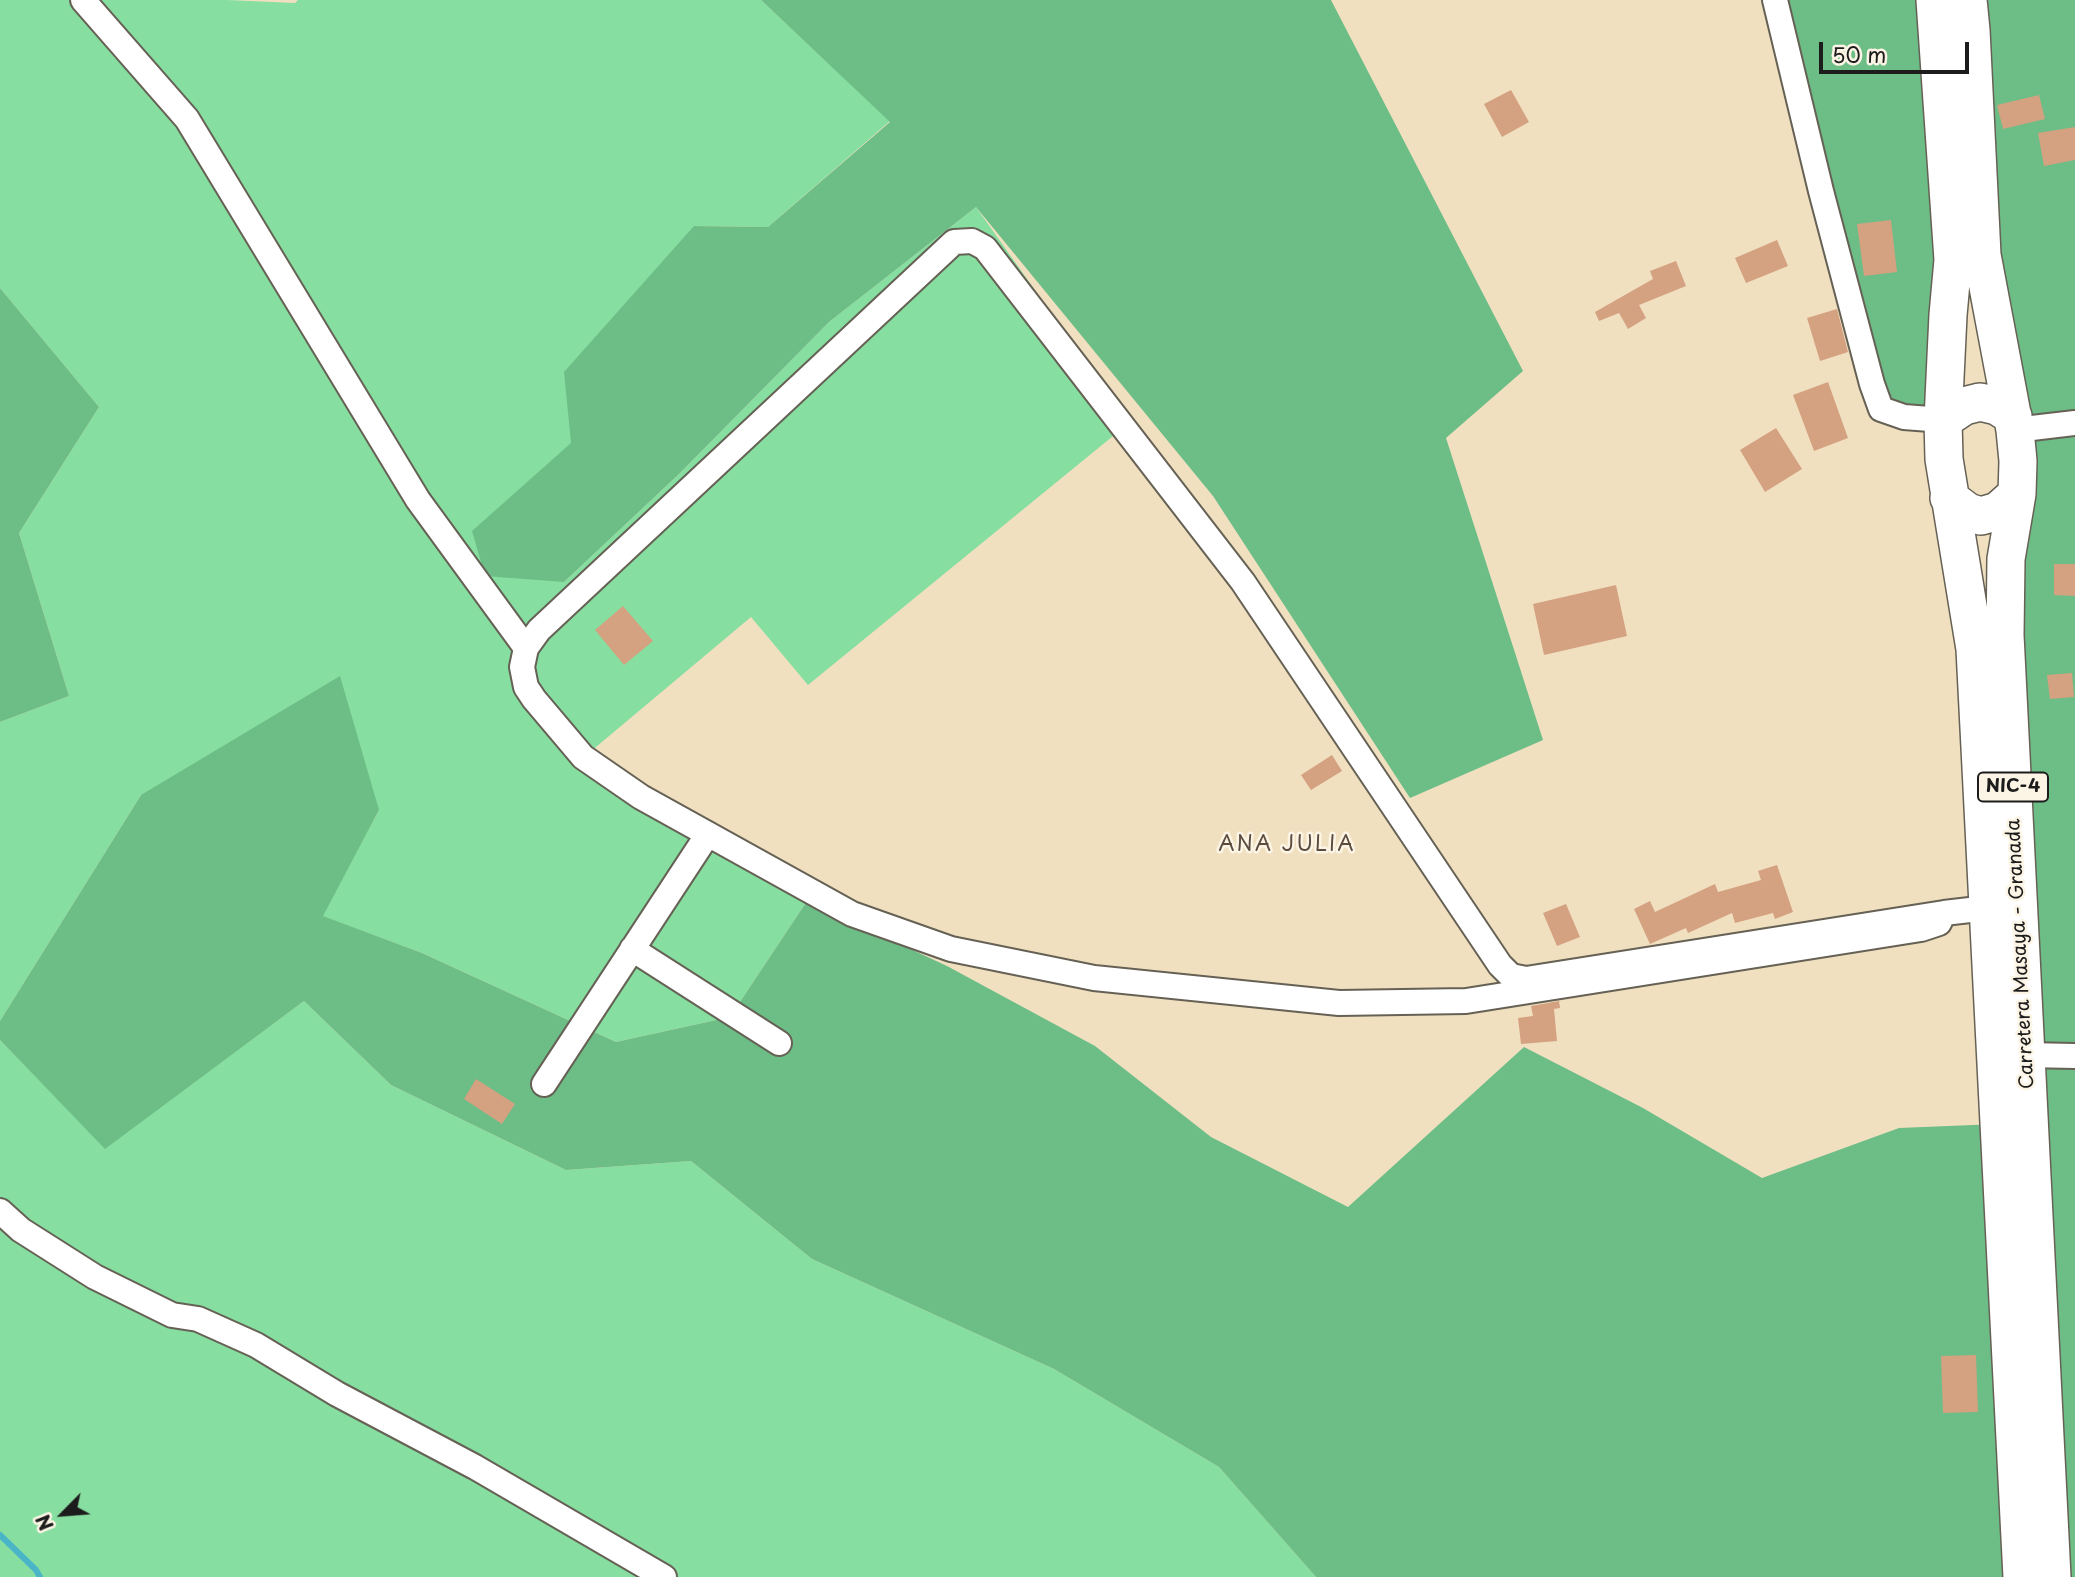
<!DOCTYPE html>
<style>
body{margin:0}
#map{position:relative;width:2075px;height:1577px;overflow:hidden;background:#f0e0c0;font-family:"Playpen Sans",sans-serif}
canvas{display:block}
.north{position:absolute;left:28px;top:1479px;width:70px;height:70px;-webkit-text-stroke:5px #fcf5e5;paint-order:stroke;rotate:245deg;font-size:19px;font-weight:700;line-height:28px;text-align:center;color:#1c1c1c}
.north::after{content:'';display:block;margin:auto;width:24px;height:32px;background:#1c1c1c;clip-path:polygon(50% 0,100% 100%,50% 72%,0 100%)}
.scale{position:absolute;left:1819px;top:42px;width:150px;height:32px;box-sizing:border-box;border:4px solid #1c1c1c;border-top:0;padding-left:9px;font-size:21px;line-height:24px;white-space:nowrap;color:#1c1c1c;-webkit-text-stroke:5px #fcf5e5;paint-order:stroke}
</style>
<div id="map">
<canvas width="2075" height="1577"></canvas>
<div class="north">N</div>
<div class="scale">50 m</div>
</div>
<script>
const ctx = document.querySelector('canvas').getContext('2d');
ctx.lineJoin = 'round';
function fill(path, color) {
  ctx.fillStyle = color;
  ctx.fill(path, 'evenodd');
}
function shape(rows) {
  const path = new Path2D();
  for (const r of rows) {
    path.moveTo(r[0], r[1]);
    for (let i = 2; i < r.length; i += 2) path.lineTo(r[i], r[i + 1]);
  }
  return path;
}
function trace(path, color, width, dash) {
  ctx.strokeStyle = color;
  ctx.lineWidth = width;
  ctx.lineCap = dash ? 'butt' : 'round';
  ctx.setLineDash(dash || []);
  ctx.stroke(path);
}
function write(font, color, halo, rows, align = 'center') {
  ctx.font = font + ' "Playpen Sans",sans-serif';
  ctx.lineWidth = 5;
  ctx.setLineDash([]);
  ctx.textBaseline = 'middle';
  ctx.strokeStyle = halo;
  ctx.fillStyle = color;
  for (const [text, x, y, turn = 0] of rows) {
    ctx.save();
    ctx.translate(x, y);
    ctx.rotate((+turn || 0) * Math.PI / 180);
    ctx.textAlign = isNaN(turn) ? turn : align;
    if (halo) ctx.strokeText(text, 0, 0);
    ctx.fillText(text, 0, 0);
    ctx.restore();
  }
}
fill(shape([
 [0,0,227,0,295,3,298,0,761,0,890,121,768,227,694,226,572,443,473,531,564,582,679,474,829,322,976,207,1129,423,808,685,751,617,590,752,807,901,730,1017,616,1042,422,953,322,916,379,810,141,795,0,1021,0,722,69,696,19,533,99,407,0,288],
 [304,1001,391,1085,566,1170,691,1161,812,1259,1054,1369,1219,1467,1316,1577,0,1577,0,1040,105,1148]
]), '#87dea1');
fill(shape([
 [761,0,1331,0,1523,371,1446,438,1543,740,1410,798,1213,496,976,207,829,322,679,474,564,582,485,576,472,531,571,443,564,372,694,226,768,227,890,122],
 [1775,0,1935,0,1943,420,1891,414],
 [1968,0,2075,0,2075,1577,2071,1577,2014,617,2015,430],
 [0,288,99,407,19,533,69,696,0,722],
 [340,676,379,810,323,916,422,953,616,1042,730,1017,807,901,947,966,1095,1046,1211,1137,1348,1207,1524,1047,1643,1108,1762,1178,1899,1128,1998,1124,2022,1577,1316,1577,1219,1467,1054,1369,812,1259,691,1161,566,1170,391,1085,304,1001,105,1149,0,1040,0,1021,141,795]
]), '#6dbd87');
trace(shape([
 [0,1535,36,1570,40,1577]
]), '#4bb5c8', 6);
fill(shape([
 [1511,90,1529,122,1502,137,1484,104],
 [2039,95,2045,119,2003,129,1997,105],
 [2075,127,2075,160,2044,166,2038,133],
 [1891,220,1897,272,1864,276,1857,224],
 [1777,240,1788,266,1746,283,1735,258],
 [1676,261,1686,286,1639,305,1646,318,1628,329,1619,313,1599,321,1595,312,1653,279,1650,271],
 [1837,309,1848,352,1820,361,1807,318],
 [1828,382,1848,438,1814,451,1793,395],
 [1776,428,1802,469,1765,492,1740,450],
 [2054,564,2075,564,2075,596,2054,595],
 [1616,585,1627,636,1544,655,1533,604],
 [623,606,653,641,624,665,595,630],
 [2072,673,2074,697,2050,699,2047,675],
 [1332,755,1342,771,1311,790,1301,775],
 [1777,865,1793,912,1775,919,1773,913,1735,923,1732,913,1688,933,1686,928,1650,944,1634,909,1650,901,1655,912,1715,884,1718,892,1761,880,1758,871],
 [1566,904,1580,937,1557,946,1543,913],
 [1559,1001,1560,1008,1554,1009,1557,1041,1521,1044,1518,1018,1533,1016,1531,1006],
 [476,1079,515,1104,502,1124,464,1099],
 [1976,1355,1978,1412,1943,1413,1941,1356]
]), '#d4a181');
const minor = shape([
 [83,0,187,119,418,500,526,648],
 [1775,0,1821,191,1872,384,1881,409,1904,417,1943,420],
 [2015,430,2075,423],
 [1944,913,1939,923,1921,929,1466,1001,1339,1003,1094,978,951,949,852,914,641,797,583,757,534,699,526,687,522,667,526,648,539,630,954,242,972,241,985,248,1243,582,1500,965,1511,976,1526,979,1944,913,1987,908],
 [632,949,779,1043],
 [2025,1055,2075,1056],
 [544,1084,708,834],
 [0,1211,21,1230,95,1277,172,1315,198,1319,256,1345,337,1394,475,1467,664,1577]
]);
const highway = shape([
 [1935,0,1953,260,1948,315,1943,420,1944,459,1975,649,2022,1577],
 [1968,0,1971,30,1982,255,2015,430,2018,461,2017,494,2006,559,2005,635,2052,1577],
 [1943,420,1964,406,1980,402,1997,406,2013,416],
 [1949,498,1968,512,1981,516,1998,511,2017,494]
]);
trace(minor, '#666155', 28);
trace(highway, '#666155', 40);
trace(minor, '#fff', 24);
trace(highway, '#fff', 37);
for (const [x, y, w] of [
 [2013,787,70]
]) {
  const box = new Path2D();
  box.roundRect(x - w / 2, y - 14.5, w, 29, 5);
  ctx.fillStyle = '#fcf5e5';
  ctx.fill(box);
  trace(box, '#1c1c1c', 2);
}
write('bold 18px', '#1c1c1c', null, [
 ["NIC-4",2013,787]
]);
write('19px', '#1c1c1c', '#fcf5e5', [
 ["Carretera Masaya - Granada",2021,954,-93]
]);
ctx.letterSpacing = '2px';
write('21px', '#5c4b3f', '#fcf5e5', [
 ["ANA JULIA",1287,845]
]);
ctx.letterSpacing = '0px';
</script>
